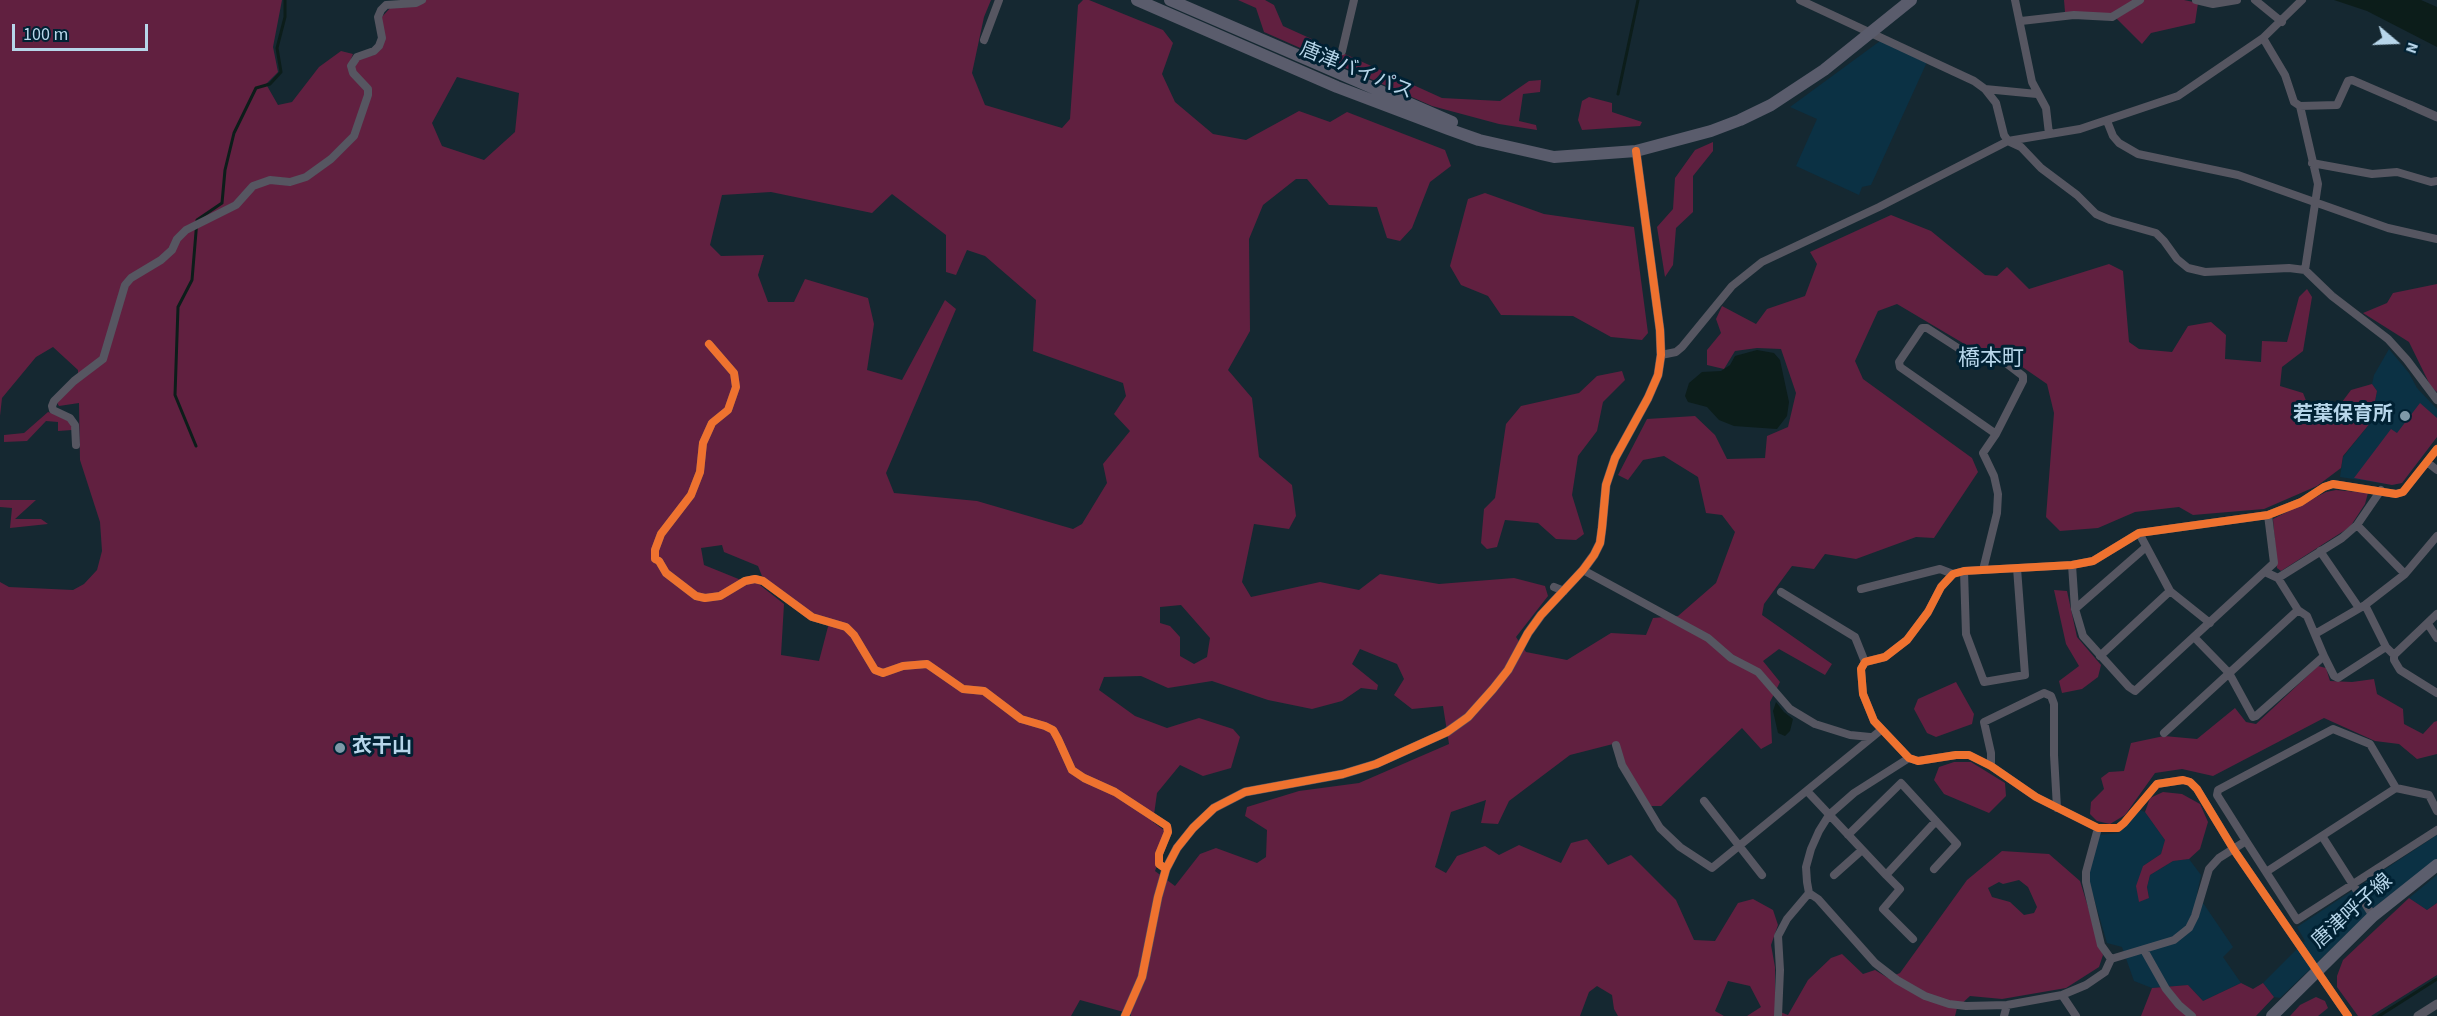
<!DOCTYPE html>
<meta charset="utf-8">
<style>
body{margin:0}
#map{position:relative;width:2437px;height:1016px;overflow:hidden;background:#152831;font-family:"Source Sans 3",sans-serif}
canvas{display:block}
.north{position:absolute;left:2365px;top:12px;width:60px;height:60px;-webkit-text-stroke:4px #002133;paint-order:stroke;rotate:109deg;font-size:16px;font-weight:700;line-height:24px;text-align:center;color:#b7d6ea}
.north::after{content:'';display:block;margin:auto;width:21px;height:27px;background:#b7d6ea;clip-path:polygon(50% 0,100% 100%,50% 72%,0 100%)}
.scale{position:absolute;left:12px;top:24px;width:136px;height:27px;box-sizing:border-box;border:3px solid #b7d6ea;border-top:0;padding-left:8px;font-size:18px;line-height:21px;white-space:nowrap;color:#b7d6ea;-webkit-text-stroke:4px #002133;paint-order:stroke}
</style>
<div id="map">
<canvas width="2437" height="1016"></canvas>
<div class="north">N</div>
<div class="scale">100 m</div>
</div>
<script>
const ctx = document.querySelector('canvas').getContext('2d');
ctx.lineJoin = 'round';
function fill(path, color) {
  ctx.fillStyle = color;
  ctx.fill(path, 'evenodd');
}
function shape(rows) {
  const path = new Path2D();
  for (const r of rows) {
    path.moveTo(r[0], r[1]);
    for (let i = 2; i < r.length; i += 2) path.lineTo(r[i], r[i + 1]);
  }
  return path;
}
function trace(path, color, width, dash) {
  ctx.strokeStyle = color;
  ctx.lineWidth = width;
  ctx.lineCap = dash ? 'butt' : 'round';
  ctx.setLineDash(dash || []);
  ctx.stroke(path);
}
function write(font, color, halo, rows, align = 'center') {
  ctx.font = font + ' "Source Sans 3","Noto Sans JP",sans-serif';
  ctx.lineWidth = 6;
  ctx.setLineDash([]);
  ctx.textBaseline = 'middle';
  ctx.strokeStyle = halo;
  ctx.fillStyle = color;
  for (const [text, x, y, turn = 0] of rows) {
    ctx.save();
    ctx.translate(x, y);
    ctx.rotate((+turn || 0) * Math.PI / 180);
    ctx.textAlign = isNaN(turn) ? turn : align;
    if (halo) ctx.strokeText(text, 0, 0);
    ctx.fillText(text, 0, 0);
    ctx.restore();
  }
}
fill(shape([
 [1880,41,1927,62,1871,185,1862,187,1859,195,1796,166,1817,119,1790,107],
 [2389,349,2409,373,2417,388,2437,409,2437,437,2402,483,2392,485,2340,477,2343,457,2371,422,2377,391,2372,384,2374,375],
 [2140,810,2145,812,2165,840,2161,854,2143,866,2139,902,2149,897,2147,887,2150,875,2173,861,2189,859,2201,875,2197,894,2233,947,2223,957,2241,983,2203,1001,2188,985,2152,988,2134,981,2122,947,2107,943,2088,878,2098,835,2119,833],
 [2437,835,2437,860,2377,905,2280,998,2274,997,2263,983,2305,941,2297,927],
 [2437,875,2437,903,2427,910,2409,898]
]), '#0b3144');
fill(shape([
 [0,0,282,0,273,47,278,72,266,84,278,105,292,102,319,67,341,51,353,54,351,59,374,55,383,44,380,19,391,7,407,0,991,0,984,17,972,73,985,105,1062,128,1070,119,1078,5,1083,0,1089,0,1163,30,1173,43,1162,74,1175,102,1213,134,1246,140,1299,111,1330,122,1347,112,1445,150,1451,166,1430,182,1412,228,1400,241,1387,238,1377,207,1329,205,1307,179,1296,179,1263,205,1249,239,1250,331,1228,370,1252,398,1259,457,1292,485,1296,516,1289,529,1254,524,1242,582,1251,597,1320,582,1359,590,1380,574,1439,584,1514,578,1545,586,1548,596,1516,637,1526,652,1567,660,1611,633,1646,635,1653,618,1678,616,1716,583,1735,532,1722,515,1706,513,1698,477,1664,456,1643,460,1628,480,1618,475,1647,419,1695,416,1715,435,1727,459,1765,458,1767,436,1788,427,1796,393,1781,349,1757,348,1735,351,1724,369,1707,365,1707,350,1721,333,1716,319,1722,306,1756,324,1767,309,1805,296,1817,264,1810,252,1891,215,1931,231,1985,275,1997,276,2007,267,2029,289,2109,264,2123,271,2129,342,2139,349,2172,352,2188,326,2211,322,2226,335,2225,359,2261,362,2262,341,2287,342,2299,297,2307,289,2312,297,2303,351,2282,367,2280,386,2303,393,2309,408,2336,410,2351,390,2372,384,2377,391,2371,422,2343,456,2341,468,2317,486,2264,509,2193,515,2179,507,2135,512,2098,528,2060,531,2046,517,2054,413,2047,384,2005,355,1978,352,1897,304,1878,311,1855,361,1863,379,1972,458,1978,472,1934,538,1916,537,1856,559,1825,554,1814,569,1792,566,1764,604,1762,615,1832,664,1825,675,1779,649,1763,661,1780,682,1770,702,1772,743,1761,749,1742,728,1661,806,1648,806,1613,744,1570,755,1509,801,1498,824,1481,823,1486,800,1451,812,1435,867,1446,873,1457,856,1485,846,1499,855,1519,845,1561,863,1571,843,1587,839,1608,865,1631,855,1676,900,1694,940,1715,941,1738,903,1753,899,1773,910,1778,925,1771,945,1775,967,1775,1010,1788,1015,1808,980,1831,958,1842,954,1863,974,1875,970,1888,978,1900,973,1967,880,2002,851,2049,854,2080,881,2103,955,2099,967,2066,988,2002,999,1970,996,1957,1008,1955,1016,1747,1016,1761,1007,1750,986,1728,981,1715,1011,1724,1016,1618,1016,1614,1009,1612,995,1597,986,1589,992,1580,1016,1131,1016,1131,1014,1080,1000,1071,1016,0,1016,0,582,9,587,73,590,84,584,97,570,102,551,100,522,80,460,79,403,59,406,56,401,78,382,78,370,53,347,36,357,2,398,0,416],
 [457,77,519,93,515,132,484,160,442,146,432,123],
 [771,192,872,213,892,194,946,235,946,272,956,275,967,250,985,256,1036,300,1033,351,1123,383,1126,396,1114,414,1130,431,1103,464,1107,483,1082,524,1073,529,977,501,894,493,886,473,956,309,945,300,902,380,867,370,874,324,868,298,805,279,794,302,768,302,758,275,764,255,721,256,710,245,722,195],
 [722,545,724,552,758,566,762,576,812,613,830,619,819,661,781,655,784,604,751,578,741,580,704,565,701,548],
 [1181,605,1210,638,1207,657,1194,664,1180,656,1180,637,1170,626,1160,623,1160,607],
 [1360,649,1397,664,1404,679,1394,695,1412,709,1443,706,1449,744,1359,783,1299,791,1247,807,1245,816,1267,830,1266,857,1257,863,1216,848,1200,854,1175,886,1155,871,1169,834,1153,822,1157,793,1180,765,1203,776,1231,768,1240,737,1233,729,1199,718,1167,728,1135,716,1099,690,1104,677,1141,676,1168,688,1212,681,1268,700,1312,709,1342,701,1361,688,1377,690,1378,685,1352,664],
 [2019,880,2028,887,2037,907,2034,913,2024,915,2010,902,1992,897,1988,888,1999,882,2003,884],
 [1238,0,1265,0,1274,5,1283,26,1442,98,1500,101,1529,81,1541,80,1540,92,1523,94,1519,121,1536,125,1537,130,1499,124,1432,106,1264,32,1256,8],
 [2064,0,2184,0,2198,3,2195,23,2151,33,2142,44,2112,14,2065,12],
 [1589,97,1612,103,1612,112,1642,122,1640,126,1582,130,1578,120,1582,101],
 [1713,142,1713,151,1693,176,1693,212,1676,228,1673,265,1665,277,1657,227,1673,209,1675,178,1695,150],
 [1485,193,1544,214,1634,227,1648,333,1642,340,1611,337,1573,316,1501,315,1488,296,1461,285,1450,266,1468,199],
 [2437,284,2437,392,2431,387,2409,342,2363,313,2387,303,2393,293],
 [1622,371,1625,380,1603,402,1597,431,1578,456,1572,495,1584,534,1576,540,1556,539,1538,523,1505,520,1497,547,1487,549,1481,543,1484,509,1495,498,1506,424,1521,406,1579,393,1597,376],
 [2420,403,2437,418,2437,437,2402,483,2392,485,2354,478,2391,429,2397,433],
 [48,412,72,419,72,430,58,431,58,422,46,421,27,441,4,442,4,435,24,433],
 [2336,490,2368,493,2365,504,2350,527,2281,571,2277,568,2273,519,2326,492],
 [0,500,36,500,15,519,41,519,48,524,10,528,12,508,0,507],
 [2054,590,2067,591,2077,637,2101,665,2098,677,2082,689,2062,693,2059,681,2079,666,2066,644],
 [2318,666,2326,668,2330,681,2352,682,2374,679,2377,694,2403,709,2404,724,2423,734,2434,722,2437,721,2437,754,2417,759,2399,744,2375,741,2324,718,2213,776,2182,769,2155,773,2125,815,2110,824,2097,821,2090,814,2091,802,2104,789,2101,778,2109,772,2124,771,2131,743,2164,736,2197,739,2235,708,2246,722,2256,724],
 [1956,682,1974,714,1972,724,1936,737,1927,733,1914,709,1918,699],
 [1954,762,1971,762,2005,783,2006,796,1989,813,1944,794,1934,780,1939,767],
 [2163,792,2182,794,2200,804,2208,822,2200,849,2189,859,2173,861,2150,875,2147,887,2149,898,2139,902,2136,886,2143,866,2161,854,2165,840,2145,812,2150,798],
 [2409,898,2427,910,2437,903,2437,975,2371,1016,2358,1016,2337,987,2337,976,2343,960],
 [2241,983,2253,989,2263,983,2274,997,2256,1016,2141,1016,2152,988,2188,985,2203,1001],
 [2316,997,2325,1001,2328,1008,2318,1016,2290,1016,2300,1005]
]), '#612040');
fill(shape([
 [2334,0,2421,0,2437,7,2437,47,2367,11],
 [1757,350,1774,353,1780,360,1789,402,1787,416,1777,429,1734,426,1719,420,1707,407,1688,402,1685,396,1689,383,1702,372,1721,371,1730,365,1735,356],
 [1776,702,1784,712,1793,719,1790,731,1785,736,1778,733,1773,711]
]), '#0c1d1a');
trace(shape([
 [1618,94,1638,0],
 [196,446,175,395,178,307,192,280,197,220,222,203,225,170,234,133,256,88,270,84,281,72,277,48,285,17,285,0],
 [2379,1016,2437,979]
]), '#0c1d1a', 3);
trace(shape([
 [1800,0,1974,81,1985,89,1996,103,2004,135,2008,141,2021,147,2041,168,2077,195,2096,214,2110,220,2156,233,2164,241,2177,259,2188,268,2205,272,2289,268,2305,270,2332,296,2388,339,2407,360,2437,400],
 [2015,0,2032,82,2046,108,2049,134],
 [2196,0,2213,4,2237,0],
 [2255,0,2282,22],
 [2021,21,2074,15,2112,17,2140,0],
 [2263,38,2285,75,2294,102,2300,106,2318,184,2305,270],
 [984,40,999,0],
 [1342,51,1354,0],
 [1985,89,2037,94],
 [2300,106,2337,105,2348,81,2352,80,2410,105],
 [2107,121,2113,136,2119,143,2138,154,2238,175,2388,228,2437,239],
 [2312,163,2372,174,2397,172,2431,182,2437,181],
 [709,344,734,373,736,387,728,410,712,423,703,443,700,472,691,495,661,534,655,550,655,559,659,561,666,573,696,596,705,598,720,596,745,581,755,579,763,581,812,617,846,627,854,635,875,670,883,673,903,666,927,664,963,689,984,691,1021,719,1045,726,1053,730,1058,739,1072,770,1084,778,1115,792,1167,826,1168,832,1159,854,1159,864,1166,869],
 [1661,355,1676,352,1682,347,1732,286,1762,262,1879,207,2008,141,2080,129,2178,96,2263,38,2302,0],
 [76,445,75,425,70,418,53,410,52,406,54,401,74,381,103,359,125,285,131,278,161,260,172,250,177,239,186,230,236,205,253,186,270,180,290,182,306,177,331,159,354,136,368,95,368,89,353,73,351,66,357,57,374,51,379,46,382,38,378,17,381,10,386,5,416,3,422,0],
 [2427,462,2437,470],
 [2357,525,2405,574],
 [2139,533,2170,591,2210,623],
 [2320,551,2359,608],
 [2072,565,2075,609,2083,636,2129,687,2135,691,2274,563,2268,515],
 [1583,570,1708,638,1731,658,1758,672,1790,709,1815,724,1850,735,1870,737],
 [1983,570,1997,513,1998,494,1994,476,1983,453,1996,434,2023,381,2023,376,2002,360,1981,361,1975,359,1927,328,1922,328,1899,362,1900,367,1996,434],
 [1964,571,1966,634,1984,682,2025,675,2017,568],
 [2278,578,2342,538,2357,525,2381,490],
 [1554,587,1564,591],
 [1861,589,1940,569,1953,574],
 [1781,592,1855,637,1865,662],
 [2365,605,2386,647,2394,655,2394,660,2400,670,2437,693],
 [2075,609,2146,547],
 [2428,624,2437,638],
 [2315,634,2365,605,2405,574,2437,536],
 [2194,637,2229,673,2253,717,2256,716,2324,656,2307,616,2298,610,2278,578,2265,572],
 [2394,655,2437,614],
 [2100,656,2170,591],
 [2324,656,2334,676,2338,678,2386,647],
 [2164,733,2298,610],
 [1616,745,1622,765,1660,828,1680,847,1712,868,1881,730],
 [1909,758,1854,793,1829,815,1819,831,1811,849,1806,867,1807,882,1809,893,1818,899,1875,963,1897,980,1925,996,1949,1004,1966,1006,2007,1005,2062,995,2086,985,2105,972,2111,959,2174,940,2189,928,2195,916,2209,869,2219,858,2246,841,2297,920,2437,830],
 [1991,766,1991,753,1984,722,2044,693,2051,696,2054,704,2054,755,2057,808],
 [1807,791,1886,875],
 [1704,801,1762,875],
 [2098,828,2086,872,2086,882,2101,945,2111,959],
 [1848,835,1901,783,1957,844,1934,869],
 [2322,836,2373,916],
 [2246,841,2217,795,2218,790,2333,729,2370,744,2396,788],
 [2266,872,2396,788,2429,795,2437,811],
 [1834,875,1862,850],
 [1913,939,1883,909,1900,889,1886,875,1936,821],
 [2144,950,2166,989,2179,1005,2192,1016],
 [2062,995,2076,1016],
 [1778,1016,1780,970,1778,936,1787,919,1809,893],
 [2004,1016,2007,1005],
 [2348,1016,2234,850,2197,789,2190,782,2183,780,2157,784,2124,823,2118,828,2098,828,2036,797,1991,766,1969,755,1956,755,1918,761,1909,758,1874,721,1863,694,1861,669,1865,662,1885,657,1907,640,1928,612,1941,587,1953,574,1964,571,2072,565,2093,561,2139,533,2268,515,2301,502,2324,487,2333,484,2396,494,2403,492,2437,449]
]), '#565661', 8);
trace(shape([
 [2410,105,2437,117],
 [1125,1016,1142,977,1158,897,1166,869,1177,848,1193,828,1214,808,1245,792,1343,774,1376,764,1447,732,1468,717,1493,689,1508,670,1528,633,1541,615,1583,570,1594,555,1600,543,1602,528,1606,485,1615,458,1648,398,1658,375,1661,355,1660,330,1636,151],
 [2418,1016,2437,1004]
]), '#565661', 9);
trace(shape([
 [2272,1016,2373,916,2437,865]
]), '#5c5e6d', 12);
trace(shape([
 [1137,0,1337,87,1448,129,1479,140,1554,157,1636,151,1711,131,1740,120,1771,105,1824,70,1911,0],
 [1170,0,1452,122]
]), '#5a5c6c', 12);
trace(shape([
 [709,344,734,373,736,387,728,410,712,423,703,443,700,472,691,495,661,534,655,550,655,559,659,561,666,573,696,596,705,598,720,596,745,581,755,579,763,581,812,617,846,627,854,635,875,670,883,673,903,666,927,664,963,689,984,691,1021,719,1045,726,1053,730,1058,739,1072,770,1084,778,1115,792,1167,826,1168,832,1159,854,1159,864,1166,869],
 [1125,1016,1142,977,1158,897,1166,869,1177,848,1193,828,1214,808,1245,792,1343,774,1376,764,1447,732,1468,717,1493,689,1508,670,1528,633,1541,615,1583,570,1594,555,1600,543,1602,528,1606,485,1615,458,1648,398,1658,375,1661,355,1660,330,1636,151],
 [2348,1016,2234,850,2197,789,2190,782,2183,780,2157,784,2124,823,2118,828,2098,828,2036,797,1991,766,1969,755,1956,755,1918,761,1909,758,1874,721,1863,694,1861,669,1865,662,1885,657,1907,640,1928,612,1941,587,1953,574,1964,571,2072,565,2093,561,2139,533,2268,515,2301,502,2324,487,2333,484,2396,494,2403,492,2437,449]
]), '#ef722f', 8);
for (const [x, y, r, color] of [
 [2405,416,6,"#7e99a9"],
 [340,748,6,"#7e99a9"]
]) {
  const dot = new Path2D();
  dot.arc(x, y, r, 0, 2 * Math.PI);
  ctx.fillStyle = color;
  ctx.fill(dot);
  trace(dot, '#002133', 2);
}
write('20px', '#b7d6ea', '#002133', [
 ["唐津バイパス",1356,72,22],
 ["唐津呼子線",2353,912,-42]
]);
write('bold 20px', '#b7d6ea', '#002133', [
 ["若葉保育所",2393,416],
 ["衣干山",352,748,"left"]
], 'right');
write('22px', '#b7d6ea', '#002133', [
 ["橋本町",1991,360]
]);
</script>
